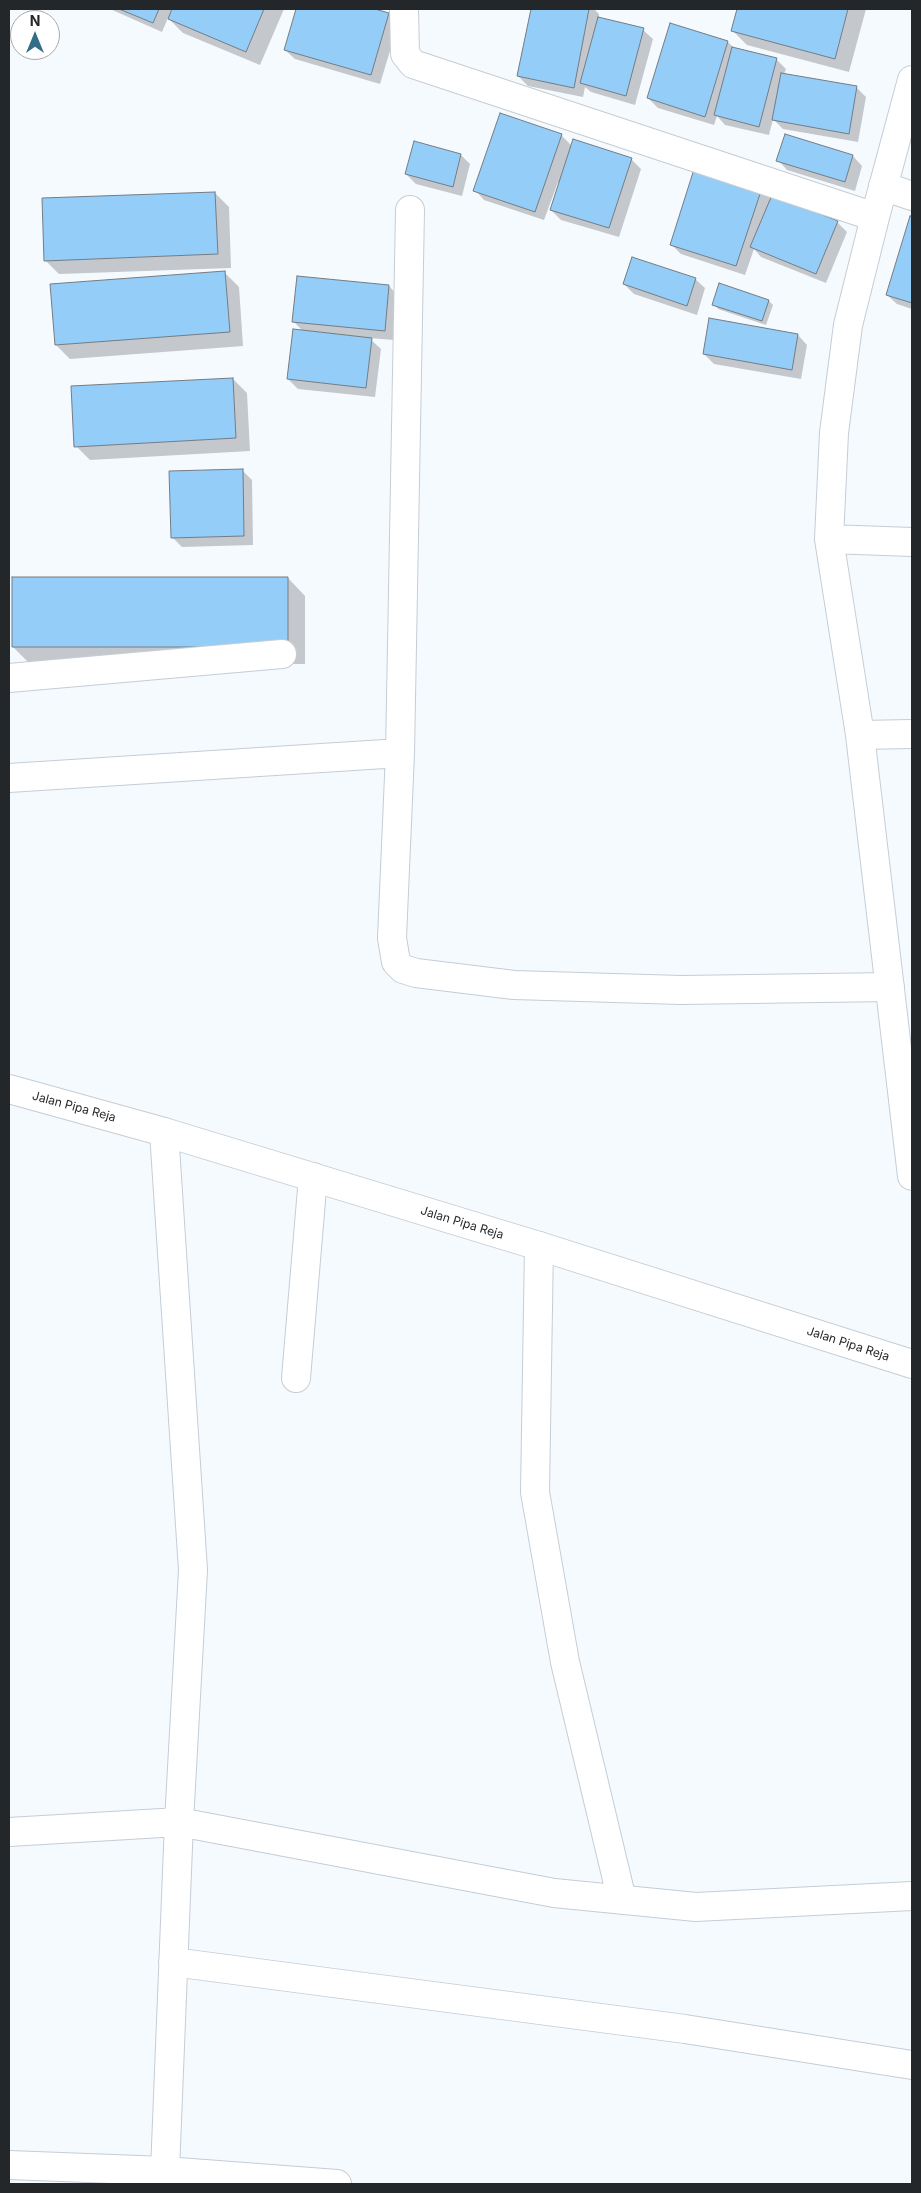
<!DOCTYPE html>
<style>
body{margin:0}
#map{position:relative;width:921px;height:2193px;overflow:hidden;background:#f5faff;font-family:Inter,sans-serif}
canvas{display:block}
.frame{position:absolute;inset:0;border:10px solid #24272a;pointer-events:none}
.north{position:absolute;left:10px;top:10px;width:50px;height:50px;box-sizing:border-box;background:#fff;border:1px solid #a7a9aa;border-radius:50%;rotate:0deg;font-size:14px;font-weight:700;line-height:20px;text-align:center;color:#24272a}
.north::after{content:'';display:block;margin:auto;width:18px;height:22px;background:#336e86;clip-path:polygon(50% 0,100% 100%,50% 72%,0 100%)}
</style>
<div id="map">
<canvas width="921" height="2193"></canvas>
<div class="frame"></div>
<div class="north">N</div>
</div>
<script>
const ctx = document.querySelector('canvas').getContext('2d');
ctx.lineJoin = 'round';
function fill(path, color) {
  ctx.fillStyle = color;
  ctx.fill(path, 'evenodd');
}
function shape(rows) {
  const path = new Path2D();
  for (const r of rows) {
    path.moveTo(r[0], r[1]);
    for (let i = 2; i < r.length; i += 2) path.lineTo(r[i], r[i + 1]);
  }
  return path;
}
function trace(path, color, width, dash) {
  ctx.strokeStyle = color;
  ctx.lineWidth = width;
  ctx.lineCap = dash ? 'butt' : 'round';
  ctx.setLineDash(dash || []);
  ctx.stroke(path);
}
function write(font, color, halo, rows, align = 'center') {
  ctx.font = font + ' Inter,sans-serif';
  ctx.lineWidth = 4;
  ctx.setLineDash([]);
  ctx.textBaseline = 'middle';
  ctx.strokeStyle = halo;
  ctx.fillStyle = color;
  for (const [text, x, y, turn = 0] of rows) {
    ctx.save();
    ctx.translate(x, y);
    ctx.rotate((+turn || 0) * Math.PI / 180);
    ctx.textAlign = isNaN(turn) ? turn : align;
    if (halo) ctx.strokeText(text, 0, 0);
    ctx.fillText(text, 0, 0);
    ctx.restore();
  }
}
fill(shape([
 [110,9,284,9,260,65,183,33,168,18,162,32],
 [297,9,370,9,388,14,398,24,380,84,295,59,285,50],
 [532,9,594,9,599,14,599,18,643,30,653,39,635,105,591,92,585,87,583,97,528,86,518,76],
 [739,9,866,9,849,72,747,45,733,31],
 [728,42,734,48,776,59,786,69,784,74,857,88,866,97,858,142,783,129,773,119,769,135,725,125,717,116,714,125,658,108,648,98],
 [561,135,572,146,631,159,641,169,619,237,561,220,551,210,560,183,558,182,544,220,484,200,475,190],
 [786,136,853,156,862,166,855,191,787,170,778,160],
 [461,155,470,164,462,196,416,184,406,174],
 [761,189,771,199,837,222,847,232,826,283,761,257,754,249,745,275,681,254,671,244],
 [215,193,229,207,231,268,59,274,45,260],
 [911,217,912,218,912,309,897,304,887,295],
 [225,273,239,287,243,346,70,359,56,345],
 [695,279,705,288,697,315,634,294,624,284],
 [389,286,398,296,394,340,369,338,381,349,375,397,298,389,288,379,304,332,293,321],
 [769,301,773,305,766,325,718,309,714,304],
 [710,320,798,335,807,345,801,379,714,364,704,354],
 [233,379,247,393,250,451,90,460,76,446],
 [242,470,252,480,253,545,182,547,172,537],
 [288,578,305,596,305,664,30,664,13,647]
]), '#0003');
const building = shape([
 [119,9,159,9,153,23,119,9],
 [172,9,264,9,246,52,168,19,172,9],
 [296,9,375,9,389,13,371,75,284,50,296,9],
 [531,9,589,9,574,88,517,76,531,9],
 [737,9,848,9,835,59,731,31,737,9],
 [598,17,644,28,626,96,580,83,598,17],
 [670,23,728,41,705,117,647,98,670,23],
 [732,47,777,58,759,127,714,115,732,47],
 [781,73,857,86,849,134,772,120,781,73],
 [500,113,562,134,535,212,473,191,500,113],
 [785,134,853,155,845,182,776,161,785,134],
 [573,139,632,158,609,228,550,210,573,139],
 [414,141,461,154,453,187,405,174,414,141],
 [695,166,762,188,736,266,670,245,695,166],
 [215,192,218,254,44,261,42,198,215,192],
 [772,195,838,221,816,274,750,247,772,195],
 [910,216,912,216,912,303,886,295,910,216],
 [632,257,696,278,687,306,623,284,632,257],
 [225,271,230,332,55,345,50,284,225,271],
 [297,276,389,285,385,331,292,322,297,276],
 [719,283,769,300,762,321,712,305,719,283],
 [709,318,798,334,792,370,703,354,709,318],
 [293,329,372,338,366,388,287,379,293,329],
 [233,378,236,438,74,447,71,386,233,378],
 [243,469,244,536,171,538,169,471,243,469],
 [12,577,288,577,288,647,12,647,12,577]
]);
fill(building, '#93cdf8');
trace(building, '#747c83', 1);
const street = shape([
 [404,9,405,54,413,64,875,217],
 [912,80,875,217,848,325,834,433,829,539,860,735,912,1176],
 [883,186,912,196],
 [410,210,400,753,392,938,396,962,403,969,416,973,514,985,681,990,890,987],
 [829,539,912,542],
 [9,678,282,654],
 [860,735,912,734],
 [9,778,400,753],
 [164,1132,193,1570,179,1822,165,2171],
 [539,1246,535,1492,565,1662,622,1900],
 [296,1378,313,1177],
 [9,1832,179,1822,554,1893,696,1907,912,1896],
 [173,1962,685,2029,912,2065],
 [9,2165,165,2171,337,2184]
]);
const secondary = shape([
 [9,1089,164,1132,539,1246,912,1364]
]);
trace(street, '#c5cdd4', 30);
trace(secondary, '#c5cdd4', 30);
trace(street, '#fff', 28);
trace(secondary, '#fff', 28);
write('12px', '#24272a', '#fff', [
 ["Jalan Pipa Reja",74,1107,15],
 ["Jalan Pipa Reja",462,1223,17],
 ["Jalan Pipa Reja",848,1344,18]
]);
</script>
